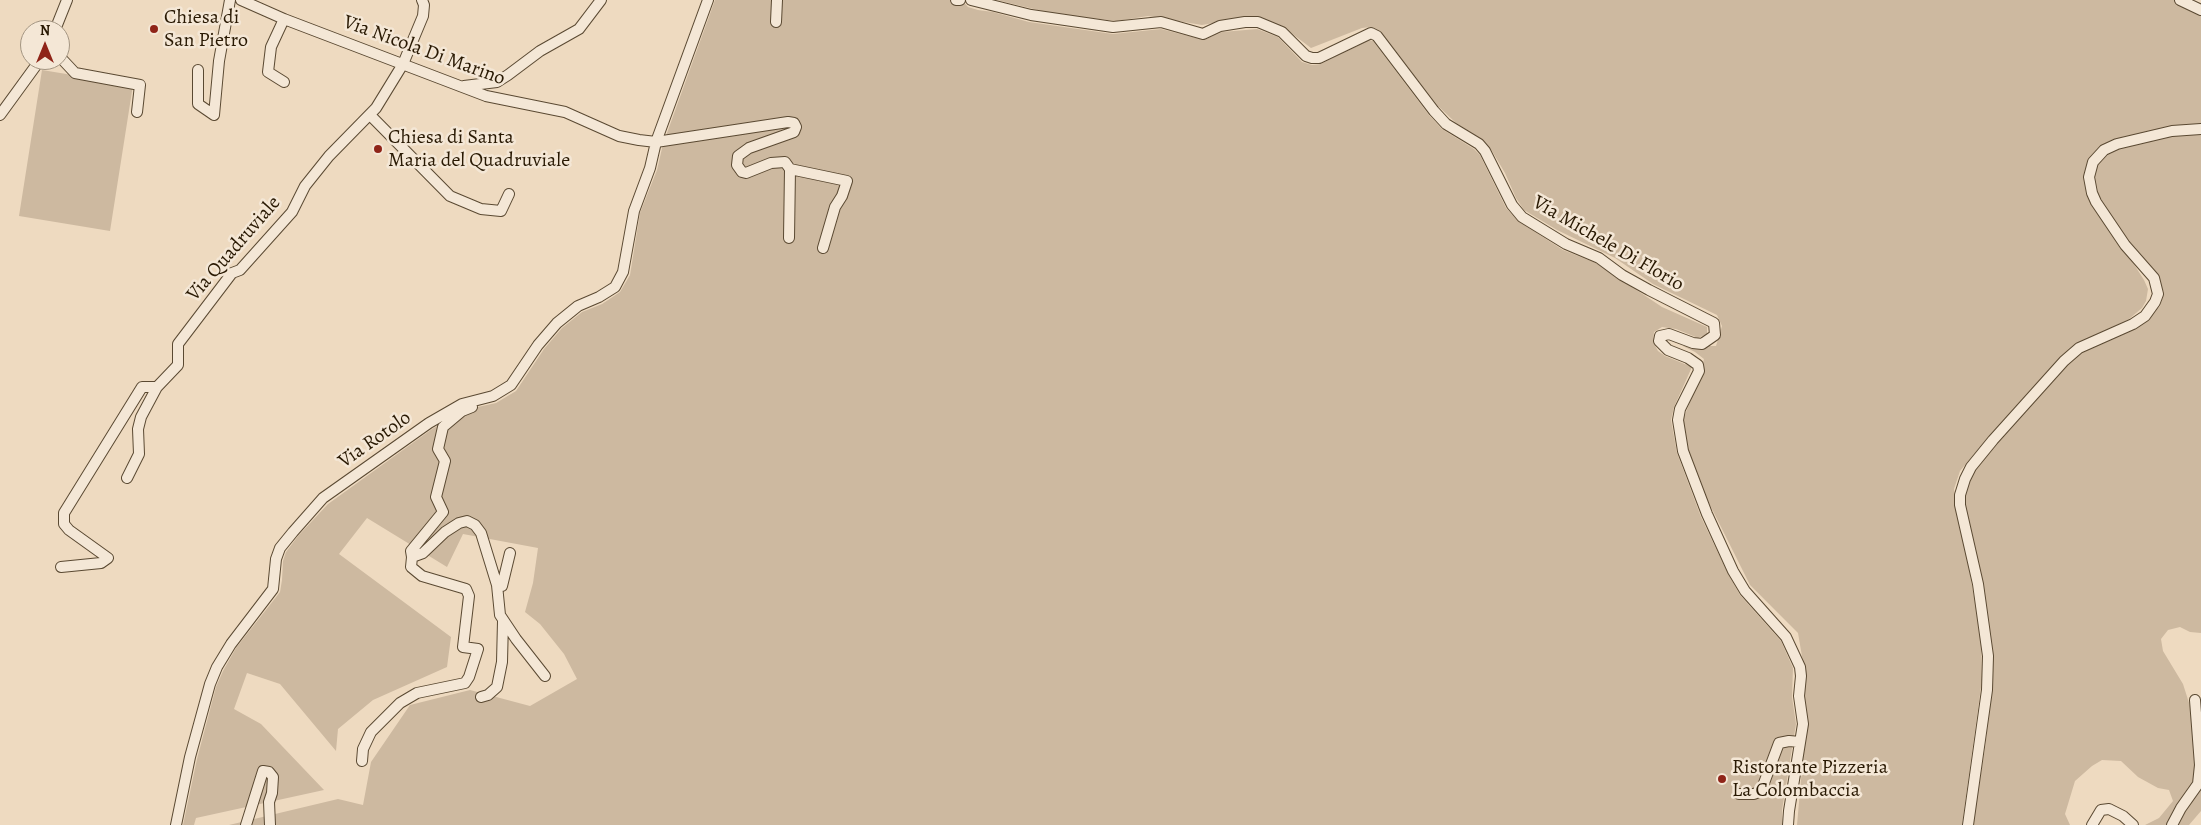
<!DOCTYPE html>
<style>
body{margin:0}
#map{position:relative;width:2201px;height:825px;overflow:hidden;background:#eedac0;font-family:Alegreya,serif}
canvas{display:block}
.north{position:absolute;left:20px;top:20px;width:50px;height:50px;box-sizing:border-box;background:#f4e7d6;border:1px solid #a39582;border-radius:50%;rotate:0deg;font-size:14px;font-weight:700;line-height:20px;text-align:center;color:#291903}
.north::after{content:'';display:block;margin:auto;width:18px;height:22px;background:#8f2418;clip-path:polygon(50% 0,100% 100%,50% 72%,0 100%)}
</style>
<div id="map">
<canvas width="2201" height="825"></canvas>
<div class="north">N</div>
</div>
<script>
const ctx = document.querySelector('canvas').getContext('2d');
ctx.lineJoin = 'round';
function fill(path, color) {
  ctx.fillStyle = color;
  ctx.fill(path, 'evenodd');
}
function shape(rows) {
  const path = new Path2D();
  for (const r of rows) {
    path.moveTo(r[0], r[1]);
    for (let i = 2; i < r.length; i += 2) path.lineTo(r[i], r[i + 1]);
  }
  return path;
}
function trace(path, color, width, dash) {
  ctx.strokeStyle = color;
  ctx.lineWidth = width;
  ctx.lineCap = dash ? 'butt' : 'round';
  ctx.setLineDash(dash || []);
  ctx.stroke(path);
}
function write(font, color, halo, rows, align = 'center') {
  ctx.font = font + ' Alegreya,serif';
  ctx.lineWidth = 5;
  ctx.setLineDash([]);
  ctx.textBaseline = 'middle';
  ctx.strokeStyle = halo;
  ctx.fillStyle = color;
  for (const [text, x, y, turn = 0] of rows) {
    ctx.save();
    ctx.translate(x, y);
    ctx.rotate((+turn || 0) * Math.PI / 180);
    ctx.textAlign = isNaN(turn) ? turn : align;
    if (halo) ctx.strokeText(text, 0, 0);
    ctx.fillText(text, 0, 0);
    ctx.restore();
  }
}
fill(shape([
 [715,0,962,0,968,7,978,10,993,12,1029,22,1113,34,1161,29,1204,40,1222,32,1257,29,1278,37,1302,62,1312,65,1321,64,1369,40,1373,41,1429,115,1442,129,1474,149,1480,155,1506,208,1518,221,1563,250,1596,263,1662,307,1707,327,1707,334,1698,338,1676,329,1662,327,1654,332,1653,342,1658,351,1665,356,1692,367,1674,407,1671,420,1677,453,1701,517,1728,574,1740,595,1781,641,1793,668,1792,697,1796,724,1782,810,1782,825,229,825,338,799,363,805,371,762,410,705,470,690,530,706,577,679,564,654,540,624,525,612,533,583,538,548,463,534,447,567,367,518,339,554,451,637,447,667,373,700,338,729,336,751,280,684,247,673,234,709,261,724,324,790,196,818,194,825,183,825,197,759,216,687,223,671,236,648,280,592,282,580,283,561,286,552,298,536,328,504,432,429,464,410,496,403,516,391,544,349,562,328,582,312,602,304,620,292,630,275,640,213,657,170,663,144],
 [997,0,2174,0,2201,13,2201,126,2116,141,2086,177,2123,247,2144,280,2148,289,2146,301,2142,308,2129,319,2086,341,2020,404,1990,435,1960,471,1954,489,1957,514,1967,558,1981,635,1982,680,1962,825,1797,825,1805,734,1803,693,1805,674,1798,633,1750,585,1699,483,1683,434,1682,422,1698,382,1704,359,1695,352,1683,346,1716,346,1722,326,1717,315,1653,284,1615,258,1557,230,1524,210,1516,198,1505,173,1492,151,1480,138,1456,123,1438,106,1400,57,1381,33,1371,27,1362,28,1311,48,1282,26,1257,18,1242,18,1202,25,1148,16,1117,21,1054,14],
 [42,70,133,85,110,231,19,216],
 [2201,133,2201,633,2190,632,2180,627,2168,630,2161,639,2163,651,2183,684,2190,706,2201,724,2201,811,2189,825,2145,825,2159,818,2173,801,2169,790,2158,788,2138,777,2121,761,2102,760,2092,766,2075,781,2065,814,2070,825,1973,825,1985,748,1992,690,1993,656,1983,583,1965,505,1966,488,1975,469,2067,364,2081,352,2144,322,2160,306,2164,293,2159,278,2151,266,2120,230,2105,209,2096,192,2094,177,2097,164,2106,154,2119,148,2173,136]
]), '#cdb9a0');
const minor = shape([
 [241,0,284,19,486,96,565,112,619,136,639,140,656,142,788,122,794,123,796,127,794,132,749,148,738,156,737,165,742,172,746,173,771,163,785,162,790,169,847,181,842,196,835,207,823,248],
 [956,0,960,0],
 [971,0,1031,15,1113,27,1161,22,1203,34,1220,26,1245,22,1258,22,1282,32,1306,56,1312,58,1319,58,1371,33,1377,36,1434,111,1446,124,1479,144,1485,151,1512,205,1522,217,1566,244,1599,258,1622,275,1649,290,1714,323,1715,335,1702,344,1693,343,1669,334,1660,336,1659,341,1668,350,1688,358,1698,365,1699,371,1680,409,1678,420,1683,451,1707,514,1733,571,1745,591,1786,637,1800,667,1801,676,1799,696,1803,724,1789,811,1788,825],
 [2180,0,2201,10],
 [284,19,271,47,268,72,284,82],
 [776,22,777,0],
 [55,30,67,0],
 [60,57,75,73,140,85,137,112],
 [198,70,198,104,214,115,219,61,230,0],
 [464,86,497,82,508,75,540,51,579,29,601,0],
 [0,115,40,60],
 [370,115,450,196,481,209,501,211,509,194],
 [789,238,790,169],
 [472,407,462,411,443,427,438,449,445,461,436,497,443,512,411,551,412,557,423,553,445,532,459,523,467,521,475,525,481,533,497,585,502,586,510,553],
 [127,478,139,454,138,429,141,417,157,387],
 [61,567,101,563,108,558,69,530,64,524,64,513,142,387,157,387,178,365,178,344,232,273,240,270,292,212,305,186,329,156,376,108,403,64,423,16,424,5,422,0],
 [497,585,500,615,516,639,545,676],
 [481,697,488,695,497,687,502,662,503,621],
 [362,761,363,749,371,732,400,703,417,693,465,683,469,677,478,649,463,647,469,596,466,589,422,576,411,567,412,557],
 [1739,794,1754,794,1761,791,1779,743,1789,741,1800,742],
 [176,825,190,757,210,684,217,667,231,644,273,589,276,559,280,548,293,532,323,498,429,423,462,404,493,396,511,385,538,345,557,323,578,306,599,297,615,287,623,272,634,211,650,168,656,142,708,0],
 [246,825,263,771,269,772,273,777,272,793,269,802,270,825],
 [1968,825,1987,690,1988,656,1978,584,1960,505,1960,495,1965,479,1971,467,1993,440,2064,361,2079,348,2133,324,2145,316,2155,302,2158,294,2154,278,2125,245,2096,202,2092,193,2089,177,2093,162,2104,150,2117,144,2172,131,2201,129],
 [2092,825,2101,810,2109,809,2123,816,2133,825],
 [2172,825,2181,808,2198,784,2200,765,2195,700]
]);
trace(minor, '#5a4932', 12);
trace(minor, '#f4e7d6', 10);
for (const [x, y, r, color] of [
 [154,29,5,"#8f2418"],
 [378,149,5,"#8f2418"],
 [1722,779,5,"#8f2418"]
]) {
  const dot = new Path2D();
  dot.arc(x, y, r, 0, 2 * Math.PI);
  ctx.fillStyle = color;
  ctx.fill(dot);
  trace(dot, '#f4e7d6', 2);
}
write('20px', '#291903', '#f4e7d6', [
 ["Chiesa di",164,18],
 ["San Pietro",164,41],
 ["Chiesa di Santa",388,138],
 ["Maria del Quadruviale",388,161],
 ["Ristorante Pizzeria",1732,768],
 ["La Colombaccia",1732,791]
], 'left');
write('20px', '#291903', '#f4e7d6', [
 ["Via Nicola Di Marino",424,51,20],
 ["Via Michele Di Florio",1608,244,30],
 ["Via Quadruviale",234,249,-49],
 ["Via Rotolo",375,440,-35]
]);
</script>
